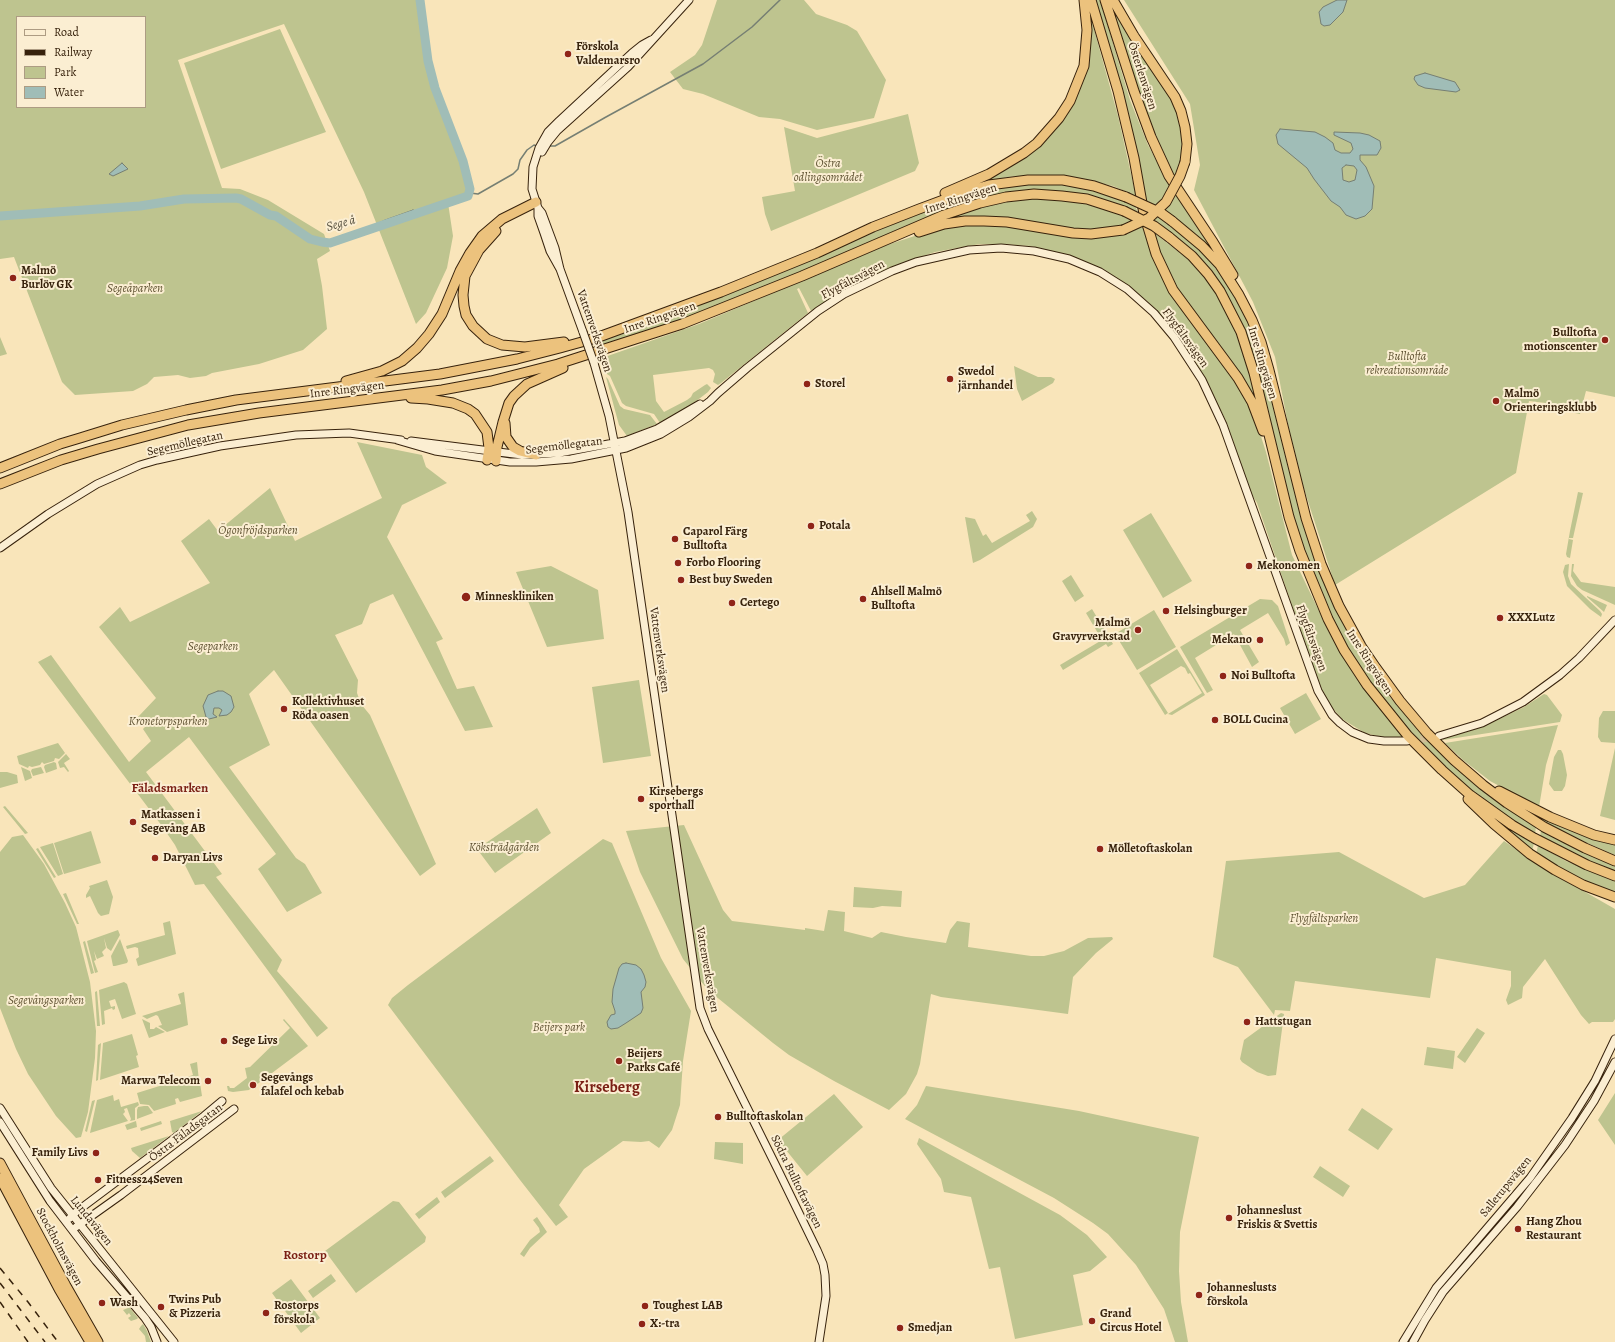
<!DOCTYPE html>
<meta charset="utf-8">
<style>
body{margin:0}
#map{position:relative;width:1615px;height:1342px;overflow:hidden;background:#f9e5ba;font-family:Alegreya,serif}
canvas{display:block}
.legend{position:absolute;left:16px;top:16px;width:130px;height:92px;box-sizing:border-box;background:#fbeed2;border:1px solid #ad9c83;margin:0;padding:5px 7px;list-style:none;font-size:12px;color:#37220c}
.legend li{display:flex;align-items:center;gap:8px;height:20px}
.legend b{width:20px;border:1px solid #ad9c83}
</style>
<div id="map">
<canvas width="1615" height="1342"></canvas>
<ul class="legend">
<li><b style="height:5px;background:#fbeed2"></b>Road</li>
<li><b style="height:5px;background:#37220c"></b>Railway</li>
<li><b style="height:11px;background:#bec48f"></b>Park</li>
<li><b style="height:11px;background:#a0bdb7"></b>Water</li>
</ul>
</div>
<script>
const ctx = document.querySelector('canvas').getContext('2d');
ctx.lineJoin = 'round';
function fill(path, color) {
  ctx.fillStyle = color;
  ctx.fill(path, 'evenodd');
}
function shape(rows) {
  const path = new Path2D();
  for (const r of rows) {
    path.moveTo(r[0], r[1]);
    for (let i = 2; i < r.length; i += 2) path.lineTo(r[i], r[i + 1]);
  }
  return path;
}
function trace(path, color, width, dash) {
  ctx.strokeStyle = color;
  ctx.lineWidth = width;
  ctx.lineCap = dash ? 'butt' : 'round';
  ctx.setLineDash(dash || []);
  ctx.stroke(path);
}
function write(font, color, halo, rows, align = 'center') {
  ctx.font = font + ' Alegreya,serif';
  ctx.lineWidth = 4;
  ctx.setLineDash([]);
  ctx.textBaseline = 'middle';
  ctx.strokeStyle = halo;
  ctx.fillStyle = color;
  for (const [text, x, y, turn = 0] of rows) {
    ctx.save();
    ctx.translate(x, y);
    ctx.rotate((+turn || 0) * Math.PI / 180);
    ctx.textAlign = isNaN(turn) ? turn : align;
    if (halo) ctx.strokeText(text, 0, 0);
    ctx.fillText(text, 0, 0);
    ctx.restore();
  }
}
fill(shape([
 [0,0,420,0,428,61,435,88,460,152,470,189,468,196,448,203,453,236,447,268,426,313,416,324,364,192,284,24,178,60,222,188,240,189,268,200,324,234,330,251,317,259,322,286,327,329,303,350,259,364,212,373,206,376,190,378,178,375,154,377,147,384,133,391,75,395,62,382,14,257,0,259],
 [17,17,145,17,145,107,17,107],
 [717,0,804,0,816,14,847,25,857,31,886,80,874,118,817,130,780,119,759,117,703,94,683,89,670,72,695,55,702,45],
 [1094,0,1100,0,1130,100,1148,145,1171,188,1157,206,1145,200],
 [1108,0,1171,98,1182,124,1183,155,1176,180,1156,143],
 [1124,0,1615,0,1615,397,1586,391,1580,414,1570,412,1571,406,1529,401,1516,473,1335,585,1295,461,1275,357,1253,302,1194,190,1200,165,1190,104],
 [1089,11,1118,116,1136,196,1113,186,1100,183,1056,176,1033,175,1008,177,965,188,1016,161,1075,96],
 [280,29,326,132,221,169,184,63],
 [908,114,919,163,915,171,771,231,765,214,762,197,795,191,784,127,817,138],
 [1050,183,1091,189,1134,204,1139,214,1103,200,1003,194,704,311,596,349,593,342,720,296,783,272,886,227,960,198,994,188,1010,185],
 [1175,194,1186,209,1217,255,1196,234,1162,210],
 [1040,198,1073,201,1085,204,1110,210,1136,221,1103,231,940,221,991,204],
 [1156,215,1190,239,1219,270,1229,285,1248,321,1256,342,1270,389,1312,550,1332,601,1356,649,1389,696,1423,736,1453,766,1475,784,1536,826,1535,835,1469,790,1422,746,1388,706,1360,668,1333,621,1309,564,1299,535,1244,331,1237,314,1229,300,1155,223,1152,219],
 [981,223,1060,233,1143,225,1150,251,1167,287,1186,315,1228,370,1244,395,1256,421,1266,452,1292,555,1331,636,1354,675,1403,738,1382,737,1365,733,1342,719,1328,703,1317,679,1257,503,1252,495,1226,421,1205,378,1182,337,1147,301,1131,289,1098,268,1083,261,1072,256,1030,246,1003,244,980,244,935,252,888,268,850,287,811,311,799,288,797,289,808,313,721,383,718,385,713,382,715,374,713,370,709,368,653,375,656,401,664,412,687,400,691,397,693,393,705,385,707,384,711,388,708,392,691,405,660,423,654,414,626,406,622,403,610,376,604,372,599,359,699,324,887,245,936,229],
 [1152,231,1189,260,1209,283,1223,305,1240,342,1259,410,1179,291,1170,275],
 [0,337,7,354,0,356],
 [1014,366,1038,377,1051,377,1055,379,1053,383,1022,401,1017,389],
 [606,377,608,379,620,406,624,409,650,415,657,424,627,436,619,425],
 [357,442,422,455,426,467,447,483,402,505,387,537,443,639,436,642,457,689,474,686,493,727,465,731,393,594,370,604,362,624,335,635,358,680,357,693,361,704,370,715,436,864,420,876,274,670,249,694,270,745,229,767,296,858,305,864,322,893,287,912,258,869,276,854,189,737,146,772,222,874,216,877,282,960,277,971,328,1028,317,1037,204,884,195,885,175,845,162,826,38,662,51,655,129,762,151,741,143,729,145,727,138,717,156,698,99,627,120,607,130,622,210,583,181,541,209,519,218,531,270,488,295,541,382,498],
 [1578,492,1583,493,1573,538,1569,538,1569,539,1573,540,1570,558,1567,557,1566,554,1570,531],
 [1032,511,1037,519,1033,527,980,560,973,563,965,517,975,519,983,536,986,534,992,543,1030,521,1026,515],
 [1151,513,1192,581,1163,598,1123,530],
 [1569,564,1568,576,1571,584,1600,611,1602,614,1601,617,1590,609,1567,586,1563,572,1565,565],
 [1572,564,1574,564,1573,571,1581,582,1615,587,1615,605,1582,590,1577,586,1571,576],
 [551,566,598,590,604,639,547,647,516,572],
 [1071,575,1084,596,1075,602,1062,581],
 [1587,596,1607,605,1604,612,1587,597],
 [1260,599,1272,600,1278,606,1290,643,1286,646,1284,639,1268,613,1240,630,1259,662,1252,667,1234,634,1195,658,1213,690,1207,693,1180,647],
 [1092,609,1113,644,1108,647,1106,644,1063,670,1060,665,1102,640,1086,613],
 [1154,610,1176,647,1137,670,1115,634],
 [1177,649,1205,695,1172,715,1168,714,1202,693,1190,673,1188,674,1185,668,1181,666,1150,685,1168,713,1165,715,1139,673],
 [639,680,651,756,603,763,592,687],
 [1306,693,1321,719,1295,734,1280,708],
 [1544,694,1547,695,1562,715,1560,722,1443,740,1443,738,1470,731,1499,719,1524,707],
 [1603,711,1615,711,1615,743,1601,742,1598,737,1599,718],
 [1558,725,1546,765,1539,807,1490,781,1463,760,1445,743],
 [58,743,65,753,59,759,55,758,54,761,44,764,42,762,40,765,32,767,29,766,28,768,19,764,17,756],
 [1615,748,1615,820,1600,816],
 [1558,750,1561,750,1563,754,1567,775,1565,786,1562,791,1554,791,1549,784,1554,757],
 [66,754,70,759,64,763,69,771,68,772,64,767,60,768,58,762],
 [54,762,56,763,57,769,46,773,44,767,45,765],
 [21,767,30,771,32,778,25,781],
 [41,767,44,773,33,776,31,771,32,769],
 [0,772,7,772,17,775,18,783,0,788],
 [1518,805,1615,844,1615,855,1562,832,1536,818],
 [5,806,28,833,25,834,3,807],
 [1479,807,1534,843,1532,852],
 [537,808,551,833,495,873,477,849],
 [684,825,723,910,732,921,805,930,805,928,824,931,828,910,845,912,844,931,872,938,881,932,906,937,946,943,950,930,957,921,970,923,968,947,1031,956,1044,956,1064,951,1088,938,1112,937,1113,939,1096,953,1073,977,1068,1014,941,997,931,994,920,1064,917,1074,906,1094,889,1110,834,1081,789,1055,773,1043,708,990,683,959,640,872,626,831],
 [1541,829,1615,865,1615,873,1599,867,1540,837],
 [91,831,101,863,64,874,54,843],
 [23,835,44,864,65,903,76,927,90,982,96,1031,95,1058,88,1112,81,1137,76,1138,56,1116,28,1074,16,1049,0,1008,0,852,12,837],
 [603,839,612,843,661,958,691,1011,683,1061,680,1105,672,1130,659,1148,649,1141,641,1142,623,1141,584,1169,559,1205,568,1217,556,1226,520,1180,388,1005,392,998,408,985],
 [1504,841,1545,869,1615,909,1615,1019,1613,1022,1592,1022,1589,1024,1581,1015,1545,959,1523,987,1522,998,1508,1005,1506,1000,1511,986,1511,971,1436,958,1430,998,1295,981,1290,1011,1275,1010,1274,1015,1238,967,1213,957,1226,861,1339,852,1424,898,1465,885],
 [53,843,63,874,58,876,40,847],
 [1538,845,1566,861,1615,881,1615,894,1589,884,1536,855],
 [38,848,56,877,54,878,36,849],
 [107,880,113,897,109,914,101,916,98,913,90,896,86,898,86,895,90,888,89,886],
 [854,887,902,891,901,907,882,906,873,908,853,907],
 [66,893,79,924,77,924,63,894],
 [170,921,176,954,138,966,136,959,139,957,138,948,135,947,127,949,126,946,165,935,163,923],
 [118,930,120,935,111,951,107,948,104,938,106,948,102,952,104,956,97,959,94,951,96,960,94,961,98,972,95,973,87,941],
 [120,939,128,961,127,963,115,966,113,966,111,956],
 [85,941,94,973,91,974,83,942],
 [124,982,127,984,136,1014,122,1019,115,999,109,1001,111,1007,115,1006,115,1009,113,1010,112,1008,104,1011,105,1024,102,1025,99,990],
 [97,991,100,1026,97,1026,95,992],
 [184,992,188,1025,167,1032,158,1026,162,1025,158,1016,156,1015,147,1019,142,1016,181,1004,178,994],
 [1281,1013,1284,1014,1276,1075,1268,1076,1257,1072,1242,1062,1240,1059,1244,1040],
 [142,1019,150,1023,150,1029,154,1029,156,1027,165,1032,149,1038],
 [284,1019,308,1046,256,1085,253,1081,248,1085,251,1088,249,1090,233,1092,228,1091,227,1086,229,1086,230,1088,234,1088,247,1078,245,1068,250,1067,290,1028,283,1020],
 [1477,1028,1485,1033,1465,1063,1457,1057],
 [132,1034,138,1055,136,1056,139,1067,100,1080,103,1043],
 [101,1043,98,1080,96,1081,98,1045],
 [1427,1047,1455,1051,1453,1069,1424,1065],
 [197,1062,199,1081,198,1081,198,1083,200,1083,202,1096,180,1102,178,1098,175,1099,176,1104,154,1111,149,1105,140,1104,137,1093,166,1084,166,1086,169,1085,169,1083,193,1075,190,1064],
 [926,1086,1079,1111,1199,1137,1180,1232,1179,1271,1181,1302,1188,1342,1175,1342,1164,1309,1136,1265,1108,1234,1093,1223,1054,1198,905,1119,917,1105],
 [1615,1093,1615,1145,1598,1120],
 [834,1094,863,1127,807,1176,778,1140],
 [113,1095,114,1101,119,1099,121,1107,138,1102,139,1105,135,1108,135,1120,130,1121,131,1119,127,1108,124,1109,125,1112,123,1114,128,1121,90,1133,97,1100],
 [95,1100,87,1132,85,1131,92,1101],
 [144,1106,148,1106,153,1113,137,1119,137,1110,138,1107],
 [1362,1108,1393,1129,1378,1150,1348,1130],
 [202,1111,174,1133,172,1132,170,1121],
 [136,1121,137,1127,127,1130,125,1125],
 [161,1121,162,1124,141,1131,140,1128],
 [169,1136,140,1158,132,1151,131,1148],
 [919,1138,1060,1215,1087,1235,1107,1257,1090,1271,1073,1275,1083,1325,1015,1339,1000,1267,989,1269,971,1197,944,1192,941,1179,917,1144],
 [715,1142,743,1143,743,1164,714,1159],
 [490,1156,494,1161,445,1198,441,1192],
 [1320,1166,1350,1186,1343,1197,1313,1177],
 [437,1197,440,1202,419,1219,415,1214],
 [393,1201,399,1202,426,1237,425,1242,356,1293,325,1251],
 [537,1217,547,1232,530,1248,524,1257,520,1254,530,1240,540,1232,539,1228,533,1220],
 [331,1274,336,1281,313,1298,308,1291],
 [291,1279,320,1318,301,1333,272,1293],
 [120,1298,122,1298,138,1318,137,1319,131,1321,128,1318,131,1316,129,1313,127,1315,123,1310,128,1308,122,1301,119,1301],
 [143,1324,147,1331,151,1342,146,1342,145,1336,139,1329,141,1326]
]), '#bec48f');
const water = shape([
 [1337,0,1347,0,1343,12,1330,25,1324,26,1321,24,1319,12,1323,7,1337,0],
 [1425,73,1455,82,1460,90,1456,92,1425,88,1418,85,1414,79,1415,76,1425,73],
 [1280,129,1315,132,1325,137,1333,143,1335,150,1341,153,1350,153,1353,149,1351,143,1334,135,1334,132,1360,133,1369,135,1380,141,1381,148,1377,155,1360,155,1360,160,1366,167,1374,186,1372,209,1365,216,1356,219,1346,215,1340,207,1331,201,1314,179,1307,168,1278,144,1276,135,1280,129],
 [1346,165,1354,166,1357,170,1355,180,1349,182,1343,180,1342,168,1346,165],
 [122,163,128,169,113,176,109,174,122,163],
 [413,210,415,211,412,213,379,225,379,223,385,220,413,210],
 [218,691,223,691,231,696,234,707,231,712,227,715,219,716,222,710,219,708,214,708,213,714,217,717,209,719,206,717,203,706,208,695,218,691],
 [626,963,636,965,641,969,644,975,646,982,645,987,641,992,643,1008,641,1013,626,1023,618,1028,611,1029,608,1027,607,1022,611,1015,615,1014,615,1011,612,1002,613,989,619,968,622,964,626,963]
]);
fill(water, '#a0bdb7');
trace(water, '#767f73', 1);
trace(shape([
 [548,146,555,146,606,117,703,64,752,27,780,0],
 [470,193,478,194,513,174,518,169,520,160,527,150,534,145,537,146]
]), '#767f73', 1.5);
trace(shape([
 [0,216,140,206,184,199,236,198,241,199,270,215,276,216,310,239,322,242,330,243,468,196,470,189,463,161,435,88,428,61,420,0]
]), '#a0bdb7', 9);
trace(shape([
 [1410,741,1435,737]
]), '#d2be97', 7, [7, 3.5]);
const secondary = shape([
 [542,152,548,142,557,131,628,67,689,0],
 [538,208,542,213,555,248,560,269,583,332],
 [560,269,550,251,544,233,538,216,538,208,532,189,533,167,539,148,548,132,559,121,632,53,642,45,651,40],
 [594,363,609,416,628,512,700,1008,708,1029,779,1172,817,1250,823,1264,825,1275,826,1296,819,1342],
 [397,440,435,451,510,462,536,462,571,459,626,448,661,434,689,417,710,401,718,393,747,368,818,311,844,294,892,271,916,262,969,250,1001,248,1034,251,1069,259,1100,272,1127,289,1154,313,1174,337,1202,380,1223,425,1318,691,1332,715,1340,723,1352,732,1369,739,1384,741,1407,741],
 [411,441,522,455,559,453,625,441,657,429,700,404],
 [0,548,48,514,97,484,140,465,157,460,220,446,296,435,349,433,401,440],
 [1439,736,1482,723,1523,702,1560,675,1579,658,1615,620],
 [0,1108,51,1188,174,1342],
 [0,1122,50,1201,96,1261,145,1318,151,1327,157,1342],
 [70,1218,76,1212,204,1116,222,1101],
 [76,1227,121,1195,234,1109],
 [1403,1342,1436,1288,1530,1178,1572,1118,1595,1081,1615,1039],
 [1413,1342,1425,1320,1443,1292,1517,1207,1565,1145,1594,1101,1615,1062]
]);
const highway = shape([
 [1091,0,1118,91,1134,158,1144,214,1156,254,1173,290,1238,378,1252,402,1263,431],
 [1105,0,1134,91,1151,137,1169,176,1213,242,1233,275],
 [1113,0,1134,36,1175,97,1181,111,1185,127,1187,144,1185,162],
 [945,193,989,174,1024,153,1037,143,1059,118,1070,101,1084,66,1087,30,1084,0],
 [1172,221,1202,246,1220,265,1239,295,1252,320,1261,342,1269,370,1306,518,1321,564,1339,606,1361,646,1376,668,1400,701,1427,733,1454,760,1483,785,1507,803,1544,827,1585,848,1615,861],
 [496,231,479,250,465,276,463,295,464,306,466,315,473,326,487,339,502,345,525,347,564,342],
 [919,232,944,224,965,221,984,221,1007,222,1073,233,1091,234,1123,230],
 [1169,237,1192,256,1208,274,1220,291,1241,332,1254,373,1289,517,1300,551,1328,619,1344,650,1367,685,1408,736,1442,770,1470,795,1512,825,1534,838,1587,865,1615,876],
 [346,381,382,371,402,361,417,348,429,334,442,314,460,271,470,253,482,236,502,219,536,202],
 [411,398,428,399,453,403,468,409,475,414,487,432,489,448,487,460],
 [505,423,506,437,513,447,520,451,536,455],
 [496,461,497,447,503,422,509,403,514,396,527,384,563,368],
 [0,468,60,444,80,438,122,425,186,410,236,400,440,374,517,359,560,348,596,338,721,292,817,253,873,227,919,209,965,192,989,185,1028,180,1063,180,1094,186,1126,197],
 [0,484,61,460,98,449,188,425,259,413,442,390,491,381,558,364,682,324,802,276,944,215,980,203,1006,197,1034,194,1062,196,1087,199,1124,211],
 [1499,791,1550,817,1594,835,1615,840],
 [1468,799,1494,824,1530,854,1555,870,1583,885,1615,897],
 [0,1163,66,1286,98,1342],
 [0,1178,59,1289,90,1342]
]);
trace(secondary, '#37220c', 9);
trace(highway, '#37220c', 11);
trace(secondary, '#fbeed2', 7);
trace(highway, '#ecc27d', 9);
trace(shape([
 [0,1268,28,1302,58,1342],
 [0,1283,45,1342],
 [0,1302,28,1342]
]), '#37220c', 1.5, [7, 7]);
const secondaryBridge = shape([
 [583,332,594,363]
]);
const highwayBridge = shape([
 [1126,197,1161,213,1172,221],
 [1124,211,1154,226,1169,237],
 [1123,230,1149,218,1166,202,1180,176,1185,162]
]);
trace(secondaryBridge, '#37220c', 9, []);
trace(highwayBridge, '#37220c', 11, []);
trace(secondaryBridge, '#fbeed2', 7);
trace(highwayBridge, '#ecc27d', 9);
for (const [x, y, r, color] of [
 [568,54,4,"#8f2418"],
 [13,278,4,"#8f2418"],
 [1605,340,4,"#8f2418"],
 [950,379,4,"#8f2418"],
 [807,384,4,"#8f2418"],
 [1496,401,4,"#8f2418"],
 [811,526,4,"#8f2418"],
 [675,539,4,"#8f2418"],
 [678,563,4,"#8f2418"],
 [1249,566,4,"#8f2418"],
 [681,580,4,"#8f2418"],
 [466,597,5,"#8f2418"],
 [863,599,4,"#8f2418"],
 [732,603,4,"#8f2418"],
 [1166,611,4,"#8f2418"],
 [1500,618,4,"#8f2418"],
 [1138,630,4,"#8f2418"],
 [1260,640,4,"#8f2418"],
 [1223,676,4,"#8f2418"],
 [284,709,4,"#8f2418"],
 [1215,720,4,"#8f2418"],
 [641,799,4,"#8f2418"],
 [133,822,4,"#8f2418"],
 [1100,849,4,"#8f2418"],
 [155,858,4,"#8f2418"],
 [1247,1022,4,"#8f2418"],
 [224,1041,4,"#8f2418"],
 [619,1061,4,"#8f2418"],
 [208,1081,4,"#8f2418"],
 [253,1085,4,"#8f2418"],
 [718,1117,4,"#8f2418"],
 [96,1153,4,"#8f2418"],
 [98,1180,4,"#8f2418"],
 [1229,1218,4,"#8f2418"],
 [1518,1229,4,"#8f2418"],
 [1199,1295,4,"#8f2418"],
 [102,1303,4,"#8f2418"],
 [645,1306,4,"#8f2418"],
 [161,1307,4,"#8f2418"],
 [266,1313,4,"#8f2418"],
 [1092,1321,4,"#8f2418"],
 [642,1324,4,"#8f2418"],
 [900,1328,4,"#8f2418"]
]) {
  const dot = new Path2D();
  dot.arc(x, y, r, 0, 2 * Math.PI);
  ctx.fillStyle = color;
  ctx.fill(dot);
  trace(dot, '#fbeed2', 1.5);
}
write('bold 12px', '#37220c', '#fbeed2', [
 ["Förskola",576,47],
 ["Valdemarsro",576,61],
 ["Malmö",21,271],
 ["Burlöv GK",21,285],
 ["Bulltofta",1597,333,"right"],
 ["motionscenter",1597,347,"right"],
 ["Swedol",958,372],
 ["järnhandel",958,386],
 ["Storel",815,384],
 ["Malmö",1504,394],
 ["Orienteringsklubb",1504,408],
 ["Potala",819,526],
 ["Caparol Färg",683,532],
 ["Bulltofta",683,546],
 ["Forbo Flooring",686,563],
 ["Mekonomen",1257,566],
 ["Best buy Sweden",689,580],
 ["Ahlsell Malmö",871,592],
 ["Bulltofta",871,606],
 ["Minneskliniken",475,597],
 ["Certego",740,603],
 ["Helsingburger",1174,611],
 ["XXXLutz",1508,618],
 ["Malmö",1130,623,"right"],
 ["Gravyrverkstad",1130,637,"right"],
 ["Mekano",1252,640,"right"],
 ["Noi Bulltofta",1231,676],
 ["Kollektivhuset",292,702],
 ["Röda oasen",292,716],
 ["BOLL Cucina",1223,720],
 ["Kirsebergs",649,792],
 ["sporthall",649,806],
 ["Matkassen i",141,815],
 ["Segevång AB",141,829],
 ["Mölletoftaskolan",1108,849],
 ["Daryan Livs",163,858],
 ["Hattstugan",1255,1022],
 ["Sege Livs",232,1041],
 ["Beijers",627,1054],
 ["Parks Café",627,1068],
 ["Segevångs",261,1078],
 ["falafel och kebab",261,1092],
 ["Marwa Telecom",200,1081,"right"],
 ["Bulltoftaskolan",726,1117],
 ["Family Livs",88,1153,"right"],
 ["Fitness24Seven",106,1180],
 ["Johanneslust",1237,1211],
 ["Friskis & Svettis",1237,1225],
 ["Hang Zhou",1526,1222],
 ["Restaurant",1526,1236],
 ["Johanneslusts",1207,1288],
 ["förskola",1207,1302],
 ["Twins Pub",169,1300],
 ["& Pizzeria",169,1314],
 ["Wash",110,1303],
 ["Rostorps",274,1306],
 ["förskola",274,1320],
 ["Toughest LAB",653,1306],
 ["Grand",1100,1314],
 ["Circus Hotel",1100,1328],
 ["X:-tra",650,1324],
 ["Smedjan",908,1328]
], 'left');
write('12px', '#37220c', '#fbeed2', [
 ["Österlenvägen",1142,76,72],
 ["Inre Ringvägen",961,199,-18],
 ["Flygfältsvägen",853,280,-28],
 ["Inre Ringvägen",660,318,-19],
 ["Vattenverksvägen",594,331,71],
 ["Flygfältsvägen",1185,338,54],
 ["Inre Ringvägen",1262,363,73],
 ["Inre Ringvägen",347,390,-7],
 ["Segemöllegatan",185,444,-13],
 ["Segemöllegatan",564,446,-7],
 ["Flygfältsvägen",1311,638,70],
 ["Vattenverksvägen",659,650,82],
 ["Inre Ringvägen",1369,662,57],
 ["Vattenverksvägen",707,970,80],
 ["Östra Fäladsgatan",186,1133,-37],
 ["Södra Bulltoftavägen",796,1182,64],
 ["Sallerupsvägen",1506,1187,-51],
 ["Lundavägen",91,1221,51],
 ["Stockholmsvägen",59,1247,62]
]);
write('italic 12px', '#605333', '#fbeed2', [
 ["Östra",828,164],
 ["odlingsområdet",828,178],
 ["Segeåparken",135,289],
 ["Bulltofta",1407,357],
 ["rekreationsområde",1407,371],
 ["Ögonfröjdsparken",258,531],
 ["Segeparken",213,647],
 ["Kronetorpsparken",168,722],
 ["Köksträdgården",504,848],
 ["Flygfältsparken",1324,919],
 ["Segevångsparken",46,1001],
 ["Beijers park",559,1028]
]);
write('italic 13px', '#56503f', '#fbeed2', [
 ["Sege å",341,224,-15]
]);
write('bold 13px', '#7a1f14', '#fbeed2', [
 ["Fäladsmarken",170,789],
 ["Rostorp",305,1256]
]);
write('bold 16px', '#7a1f14', '#fbeed2', [
 ["Kirseberg",607,1088]
]);
</script>
